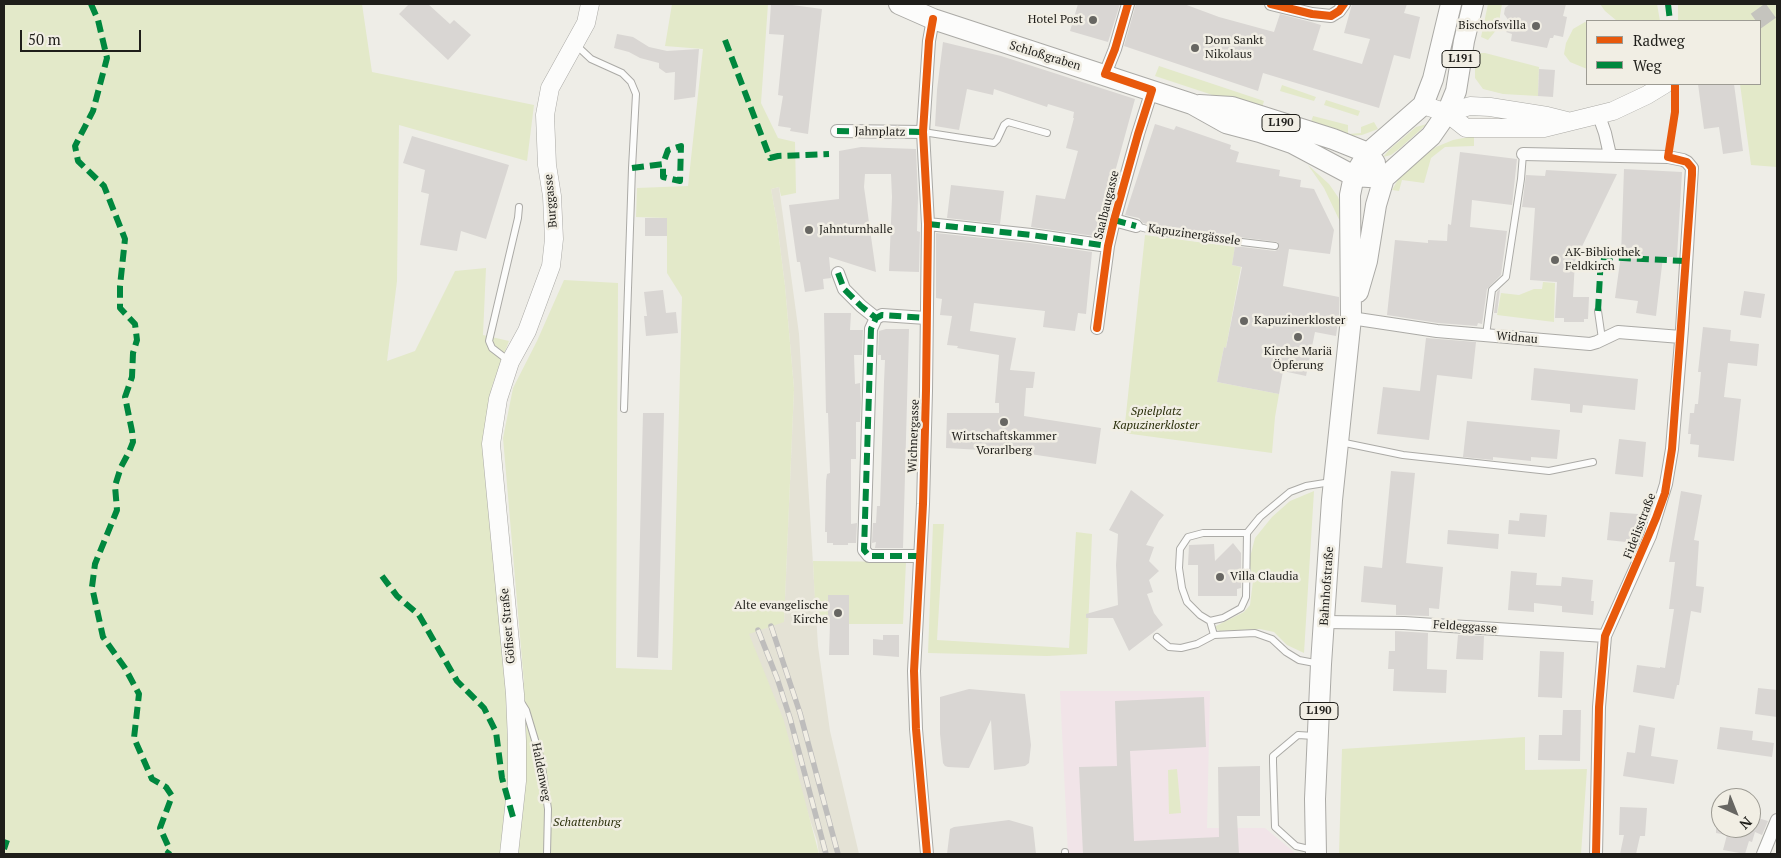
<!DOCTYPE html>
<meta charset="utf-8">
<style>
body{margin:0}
#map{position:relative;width:1781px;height:858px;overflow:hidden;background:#eeede7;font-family:"PT Serif",serif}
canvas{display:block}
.frame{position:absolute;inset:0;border:5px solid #1f1e1a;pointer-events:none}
.legend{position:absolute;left:1586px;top:20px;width:175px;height:65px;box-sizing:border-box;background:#f1eee4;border:1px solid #9d9b93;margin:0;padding:6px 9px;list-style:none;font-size:15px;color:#1f1e1a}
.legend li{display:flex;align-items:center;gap:10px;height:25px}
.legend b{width:25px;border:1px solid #9d9b93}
.north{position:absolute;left:1711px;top:788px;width:50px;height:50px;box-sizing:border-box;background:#f1eee4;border:1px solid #9d9b93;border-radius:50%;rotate:136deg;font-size:14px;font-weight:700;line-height:20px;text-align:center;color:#1f1e1a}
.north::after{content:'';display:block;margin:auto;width:18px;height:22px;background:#676662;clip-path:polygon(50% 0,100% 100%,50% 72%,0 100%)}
.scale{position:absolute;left:20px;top:30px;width:121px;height:22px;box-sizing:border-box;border:2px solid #1f1e1a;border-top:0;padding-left:6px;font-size:15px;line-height:18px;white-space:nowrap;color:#1f1e1a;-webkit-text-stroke:4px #f1eee4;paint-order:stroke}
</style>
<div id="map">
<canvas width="1781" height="858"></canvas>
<div class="frame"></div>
<ul class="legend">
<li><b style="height:6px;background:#e8590c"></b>Radweg</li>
<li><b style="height:6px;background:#00873e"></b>Weg</li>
</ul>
<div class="north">N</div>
<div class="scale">50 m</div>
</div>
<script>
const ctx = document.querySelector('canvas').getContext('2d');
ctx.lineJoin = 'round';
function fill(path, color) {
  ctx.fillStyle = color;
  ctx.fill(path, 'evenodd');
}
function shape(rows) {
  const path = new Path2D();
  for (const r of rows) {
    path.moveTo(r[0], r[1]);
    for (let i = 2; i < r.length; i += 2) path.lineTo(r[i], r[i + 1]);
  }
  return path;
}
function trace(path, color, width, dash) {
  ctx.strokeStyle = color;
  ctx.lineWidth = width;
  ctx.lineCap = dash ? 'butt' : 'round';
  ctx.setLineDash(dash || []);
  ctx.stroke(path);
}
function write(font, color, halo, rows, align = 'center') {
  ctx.font = font + ' "PT Serif",serif';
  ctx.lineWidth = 5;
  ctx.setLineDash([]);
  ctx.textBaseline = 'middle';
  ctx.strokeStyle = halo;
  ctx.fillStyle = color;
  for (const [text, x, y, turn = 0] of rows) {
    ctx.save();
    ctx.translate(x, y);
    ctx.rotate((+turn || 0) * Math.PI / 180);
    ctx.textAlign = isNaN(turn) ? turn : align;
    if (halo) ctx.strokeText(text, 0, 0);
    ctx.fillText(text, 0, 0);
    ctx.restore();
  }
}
fill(shape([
 [1060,691,1210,691,1207,828,1265,828,1294,852,1294,854,1068,854]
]), '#f1e4e8');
fill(shape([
 [779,187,799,334,818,646,830,731,859,854,819,854,817,841,748,633,784,621,794,389,785,286,777,223,771,189]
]), '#e4e2d5');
fill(shape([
 [4,4,362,4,372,72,534,105,527,161,399,125,397,281,387,361,415,351,455,271,486,268,483,335,509,341,492,386,484,439,506,687,524,683,503,438,513,388,537,341,564,280,618,283,616,668,672,670,682,297,667,273,667,218,636,217,637,188,688,186,703,49,665,46,672,4,768,4,761,103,778,138,795,142,796,193,781,196,779,187,771,189,777,223,785,286,794,389,784,622,749,634,784,721,819,854,4,854],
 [1488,4,1502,4,1498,28,1488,40,1481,37],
 [1600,4,1657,4,1660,21,1617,21,1605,11],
 [1678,4,1777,4,1777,167,1751,165,1740,84,1760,84,1760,21,1678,21],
 [1585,22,1587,23,1587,69,1570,62,1564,54,1566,43,1573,29],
 [1479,53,1485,53,1539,67,1538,96,1503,94,1483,89,1475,78,1475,68],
 [1159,66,1264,101,1261,111,1155,76],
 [1282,85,1316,97,1314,101,1280,91],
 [1326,100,1360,111,1358,116,1324,105],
 [1313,116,1348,125,1348,134,1361,133,1361,127,1374,122,1378,129,1362,135,1348,136,1310,125],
 [1427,124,1399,149,1391,155,1383,157,1390,149,1416,127],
 [1474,136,1474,146,1445,147,1431,158,1424,183,1402,180,1399,191,1392,190,1399,178,1417,161,1436,147,1453,140],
 [1308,165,1329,184,1338,197,1345,215,1346,234,1324,188],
 [1145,235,1235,247,1232,265,1241,267,1226,348,1224,347,1217,382,1279,394,1275,417,1272,453,1124,433],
 [1543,282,1555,283,1554,322,1497,315,1501,293,1519,295,1534,289,1542,289],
 [1314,491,1304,653,1287,645,1274,632,1260,629,1220,631,1216,629,1216,626,1244,612,1250,605,1253,581,1249,561,1255,538,1272,517,1290,501],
 [933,524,944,524,937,640,1069,648,1076,532,1092,534,1087,654,1047,656,928,653],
 [813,561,906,562,903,624,816,624],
 [1525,737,1525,770,1587,769,1581,854,1339,854,1342,749],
 [1177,769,1181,813,1169,814,1168,770]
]), '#e3e9c9');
fill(shape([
 [409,4,428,4,450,24,454,20,471,35,448,60,399,14],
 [771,4,792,4,792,5,822,9,808,134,790,131,791,128,778,126,783,96,778,95,784,35,769,34],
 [1078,4,1120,4,1108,42,1070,31],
 [1136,4,1184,4,1219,17,1274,32,1280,14,1311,22,1321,25,1313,50,1362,64,1370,39,1344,33,1352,4,1407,4,1404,13,1420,17,1410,59,1394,55,1379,108,1263,73,1258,91,1124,46],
 [1510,4,1566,4,1563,16,1567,17,1563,37,1554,35,1553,38,1550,38,1547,48,1511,41,1512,34,1506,32,1509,21,1504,14,1505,8],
 [617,34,633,37,649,47,667,51,699,49,695,97,674,100,675,72,666,73,659,68,659,63,640,58,629,52,614,48],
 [943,42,1001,56,1135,99,1098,234,1094,234,1094,236,1031,227,1036,195,1065,199,1078,151,1066,148,1074,118,1073,118,1074,112,1048,104,1047,107,994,89,993,95,967,89,959,130,935,126,937,90],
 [1539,69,1555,70,1553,97,1538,96],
 [1698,84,1734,84,1743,151,1723,154,1719,127,1704,129],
 [1155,124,1174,130,1176,126,1231,145,1230,149,1239,152,1236,162,1280,170,1279,176,1301,180,1300,187,1314,189,1334,230,1330,254,1289,249,1283,286,1339,297,1339,315,1336,336,1315,332,1306,376,1283,371,1279,394,1217,382,1224,347,1226,348,1242,267,1232,265,1235,246,1275,251,1279,249,1278,242,1159,227,1143,223,1139,218,1125,215],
 [412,136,509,165,486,239,461,231,457,251,420,245,429,194,421,192,425,170,403,163],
 [861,147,916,149,918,198,917,231,920,232,919,272,889,271,892,197,891,174,865,174,864,187,876,272,829,257,831,278,823,279,824,289,805,292,800,262,797,262,789,205,839,199,839,151],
 [1460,152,1517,159,1512,205,1472,200,1470,227,1507,231,1501,275,1487,289,1482,324,1478,323,1477,326,1438,323,1387,315,1395,240,1428,243,1428,240,1447,241,1448,224,1451,225],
 [1624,169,1682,172,1677,257,1663,257,1656,316,1636,313,1638,301,1615,298,1621,255],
 [1546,170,1617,174,1575,261,1573,297,1589,297,1588,319,1584,319,1584,322,1564,322,1564,318,1555,318,1557,282,1530,280,1535,208,1522,207,1526,175,1545,176],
 [951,185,1004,191,1000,224,947,218],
 [645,218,667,218,667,236,645,236],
 [936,233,1030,243,1092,252,1086,314,1078,313,1075,331,1043,327,1045,311,974,303,970,331,1016,338,1010,370,1035,372,1033,388,1026,388,1024,416,1101,428,1096,464,1017,452,946,448,947,413,999,413,999,403,995,403,999,355,957,348,958,346,947,345,952,316,940,315,942,299,936,298],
 [1500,289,1497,313,1494,313,1497,292],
 [663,290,666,313,676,312,678,333,646,336,644,316,647,316,644,292],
 [1744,291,1765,294,1761,318,1740,315],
 [824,313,851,313,850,330,863,330,862,355,854,355,855,384,860,383,861,403,860,422,856,422,856,459,851,459,851,524,857,523,856,543,848,543,848,545,833,545,833,543,827,543,827,532,825,532,826,481,827,474,830,473,828,413,826,413],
 [1703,327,1731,330,1730,341,1759,344,1757,366,1728,363,1724,397,1741,399,1734,461,1698,457,1699,445,1690,444,1691,434,1688,434,1690,413,1694,413,1695,404,1698,404,1701,372,1698,372],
 [886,329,909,329,903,548,875,548,876,542,872,543,873,523,876,523,877,506,880,506,884,382,885,360,881,360,881,355,878,355,879,331],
 [1426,338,1476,342,1472,379,1437,375,1429,440,1377,434,1383,387,1420,391],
 [1534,368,1638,379,1635,410,1583,405,1582,413,1570,412,1570,404,1531,400],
 [643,413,664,413,658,658,637,657],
 [1467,421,1560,430,1557,459,1531,457,1531,461,1493,457,1493,460,1463,457],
 [1619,439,1646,442,1643,477,1615,474],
 [1391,471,1415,473,1406,563,1443,567,1439,609,1429,608,1429,616,1396,615,1396,605,1361,602,1364,566,1382,568],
 [1131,490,1164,515,1159,521,1146,545,1154,547,1149,561,1159,571,1149,580,1153,592,1147,594,1154,613,1163,625,1129,651,1113,618,1086,618,1086,614,1118,605,1116,565,1118,534,1109,530],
 [1681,491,1702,495,1694,540,1699,541,1696,586,1704,587,1701,613,1691,611,1679,685,1677,685,1674,699,1633,692,1637,665,1660,668,1660,667,1665,668,1674,609,1669,609,1675,562,1669,562],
 [1610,512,1638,514,1636,528,1633,528,1632,539,1626,539,1626,542,1607,540],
 [1520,513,1547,515,1545,537,1508,534,1509,520,1519,521],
 [1448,530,1499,534,1498,549,1447,544],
 [1233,543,1241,553,1241,588,1237,589,1237,596,1198,596,1198,565,1188,565,1189,545,1214,544,1215,561],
 [1511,571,1537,573,1536,585,1561,586,1562,577,1593,580,1591,601,1594,601,1593,615,1562,612,1562,606,1534,603,1534,612,1508,610],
 [828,595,849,595,849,655,829,655,830,623,828,623],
 [1395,631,1428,633,1427,669,1447,670,1446,693,1393,691,1394,669,1388,669,1389,651,1395,651],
 [883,635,899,635,899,657,873,655,873,639,883,640],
 [1458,635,1484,636,1483,660,1456,659],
 [1540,651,1564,652,1562,698,1538,697],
 [1758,688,1777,690,1777,717,1755,714],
 [969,689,1025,694,1031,745,1029,763,1025,766,994,770,991,720,969,768,948,767,945,766,943,763,940,734,940,697],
 [1204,697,1206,747,1130,751,1134,841,1219,837,1218,767,1260,766,1260,816,1237,816,1239,854,1083,854,1079,767,1117,766,1115,701],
 [1563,710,1581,710,1580,761,1538,760,1539,735,1562,735],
 [1639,725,1655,728,1651,756,1678,760,1674,784,1623,776,1627,752,1635,753],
 [1720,727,1753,731,1752,740,1774,743,1772,757,1717,749],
 [1620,807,1647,808,1645,836,1640,836,1636,854,1620,854,1624,835,1619,835],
 [1751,816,1768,821,1762,835,1755,832,1752,842,1749,841,1745,854,1723,850,1727,835,1716,833,1716,828,1751,828],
 [1009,820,1033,827,1036,854,947,854,950,829,954,827]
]), '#d9d6d3');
trace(shape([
 [1756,21,1777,6]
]), '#c5c4be', 18, [18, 9]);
const service = shape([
 [576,45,591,59,622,73,631,82,636,94,632,168,624,409],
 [923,132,994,143,997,140,1004,125,1008,122,1047,133],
 [1136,226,1158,232,1275,246],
 [1598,311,1602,339],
 [1486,335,1492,290,1506,277,1521,179,1523,154],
 [509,361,492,348,489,341,518,218,519,207],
 [1340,442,1403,455,1549,471,1593,462],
 [1210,621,1223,618,1241,608,1246,597,1247,533],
 [1214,635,1210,621,1200,615,1187,602,1182,588,1179,568,1180,549,1188,537,1203,533,1247,533,1260,517,1290,492,1306,486,1331,482],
 [1157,637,1169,647,1181,648,1197,644,1214,635,1255,633,1272,639,1286,652,1299,660,1320,664],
 [521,702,526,710,541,760,548,809,547,854],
 [1313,850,1296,846,1275,827,1273,762,1273,756,1298,735,1314,736],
 [1065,852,1065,854]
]);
const minor = shape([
 [1271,4,1312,14,1331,16,1339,11,1344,4],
 [1105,74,1115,49,1128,4],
 [1599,116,1605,133,1610,155],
 [837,131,923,132],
 [1523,154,1668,157,1683,160,1687,162,1692,168,1682,329,1672,449,1666,484,1650,536,1605,636,1599,707,1596,854],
 [1114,220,1136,226],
 [928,224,1031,235,1108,246],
 [838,273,844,289,861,306,876,318],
 [1351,318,1437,331,1590,344,1597,342,1618,332,1681,337],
 [1097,328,1108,246,1114,220,1138,134,1152,90],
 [920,556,869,556,864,550,871,329,876,318,882,315,926,318],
 [1324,622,1404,623,1605,636],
 [927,854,916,729,914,671,923,504,926,391,928,224,923,132,929,41,933,19],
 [1763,854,1777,820]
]);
const secondary = shape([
 [1423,105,1447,113,1466,128,1544,128,1613,111,1647,95,1665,84],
 [1447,113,1470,106,1490,107,1547,116,1567,121],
 [509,854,517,781,517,741,515,694,491,444,498,399,510,362,527,331,551,266,554,239,552,196,547,165,545,115,550,88,586,23,590,4]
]);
const primary = shape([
 [899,4,933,19,1192,104,1226,123,1260,132,1292,143,1354,176,1384,178],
 [1199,105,1232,107,1333,139,1368,153,1375,163],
 [1358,292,1367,261,1376,205,1384,178,1431,136,1447,113,1456,91,1464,41,1473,4],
 [1316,854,1315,799,1321,664,1332,500,1351,318,1350,195,1354,176,1368,153,1423,105,1433,79,1451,4]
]);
trace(service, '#abaaa6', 8);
trace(minor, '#abaaa6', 14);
trace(secondary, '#abaaa6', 19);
trace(primary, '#abaaa6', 22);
trace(service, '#fcfcfb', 6);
trace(minor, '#fcfcfb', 12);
trace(secondary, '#fcfcfb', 18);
trace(primary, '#fcfcfb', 20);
const rail = shape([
 [771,626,800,713,838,854],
 [758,630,777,678,790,718,826,854]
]);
trace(rail, '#bebdbc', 5.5);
trace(rail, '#f1eee4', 4, [11]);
trace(shape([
 [91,4,98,20,107,58,93,111,75,146,78,161,104,186,125,239,120,286,120,308,135,324,137,340,133,353,132,377,125,397,132,431,133,442,129,452,121,467,115,486,117,510,95,564,92,587,103,637,125,668,139,694,134,738,152,779,166,787,172,796,160,828,170,850,167,854],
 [1668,4,1670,21],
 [725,40,770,158,778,156,829,154],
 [837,131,923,132],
 [632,168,663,164,663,177,680,181,681,146,668,150,663,164],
 [1114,220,1136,226],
 [928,224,1031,235,1108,246],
 [838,273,844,289,861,306,876,318],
 [1598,311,1601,257,1686,261],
 [920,556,869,556,864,550,871,329,876,318,882,315,926,318],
 [382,576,397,596,419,615,457,681,484,708,496,732,502,778,513,817],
 [4,849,7,840]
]), '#00873e', 6, [12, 6]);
trace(shape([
 [1271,4,1312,14,1331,16,1339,11,1344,4],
 [1097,328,1108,246,1114,220,1138,134,1152,90,1105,74,1115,49,1128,4],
 [927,854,916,729,914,671,923,504,926,391,928,224,923,132,929,41,933,19],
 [1596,854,1599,707,1605,636,1656,518,1665,493,1672,449,1692,175,1692,168,1687,162,1668,157,1675,112,1675,84]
]), '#e8590c', 8);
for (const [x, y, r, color] of [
 [1093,20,5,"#676662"],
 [1536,26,5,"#676662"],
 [1195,48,5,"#676662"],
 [809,230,5,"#676662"],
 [1555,260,5,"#676662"],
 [1244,321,5,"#676662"],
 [1298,337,5,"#676662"],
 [1004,422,5,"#676662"],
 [1220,577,5,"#676662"],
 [838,613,5,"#676662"]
]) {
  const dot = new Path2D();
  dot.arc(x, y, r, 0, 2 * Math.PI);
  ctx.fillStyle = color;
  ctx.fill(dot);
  trace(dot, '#f1eee4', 2);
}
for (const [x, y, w] of [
 [1461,59,38],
 [1281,123,38],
 [1319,711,38]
]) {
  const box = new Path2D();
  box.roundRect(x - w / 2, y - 8.5, w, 17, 4);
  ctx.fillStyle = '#f1eee4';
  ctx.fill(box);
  trace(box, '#1f1e1a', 1);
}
write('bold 11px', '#1f1e1a', null, [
 ["L191",1461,59],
 ["L190",1281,123],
 ["L190",1319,711]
]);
write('12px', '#1f1e1a', '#f1eee4', [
 ["Hotel Post",1083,20,"right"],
 ["Bischofsvilla",1526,26,"right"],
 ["Dom Sankt",1205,41],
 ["Nikolaus",1205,55],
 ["Jahnturnhalle",819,230],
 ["AK-Bibliothek",1565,253],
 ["Feldkirch",1565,267],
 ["Kapuzinerkloster",1254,321],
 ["Kirche Mariä",1298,352,"center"],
 ["Öpferung",1298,366,"center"],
 ["Wirtschaftskammer",1004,437,"center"],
 ["Vorarlberg",1004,451,"center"],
 ["Villa Claudia",1230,577],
 ["Alte evangelische",828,606,"right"],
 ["Kirche",828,620,"right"]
], 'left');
write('12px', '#1f1e1a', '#f1eee4', [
 ["Schloßgraben",1045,56,17],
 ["Jahnplatz",880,132,1],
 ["Burggasse",551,201,-95],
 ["Saalbaugasse",1107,205,-76],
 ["Kapuzinergässele",1194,235,8],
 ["Widnau",1517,338,5],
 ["Wichnergasse",914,436,-88],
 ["Fidelisstraße",1640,526,-69],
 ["Bahnhofstraße",1327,586,-86],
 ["Göfiser Straße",508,626,-95],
 ["Feldeggasse",1465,627,4],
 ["Haldenweg",541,772,79]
]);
write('italic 12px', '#292e09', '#f1eee4', [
 ["Spielplatz",1156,412],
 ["Kapuzinerkloster",1156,426],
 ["Schattenburg",587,823]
]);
</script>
